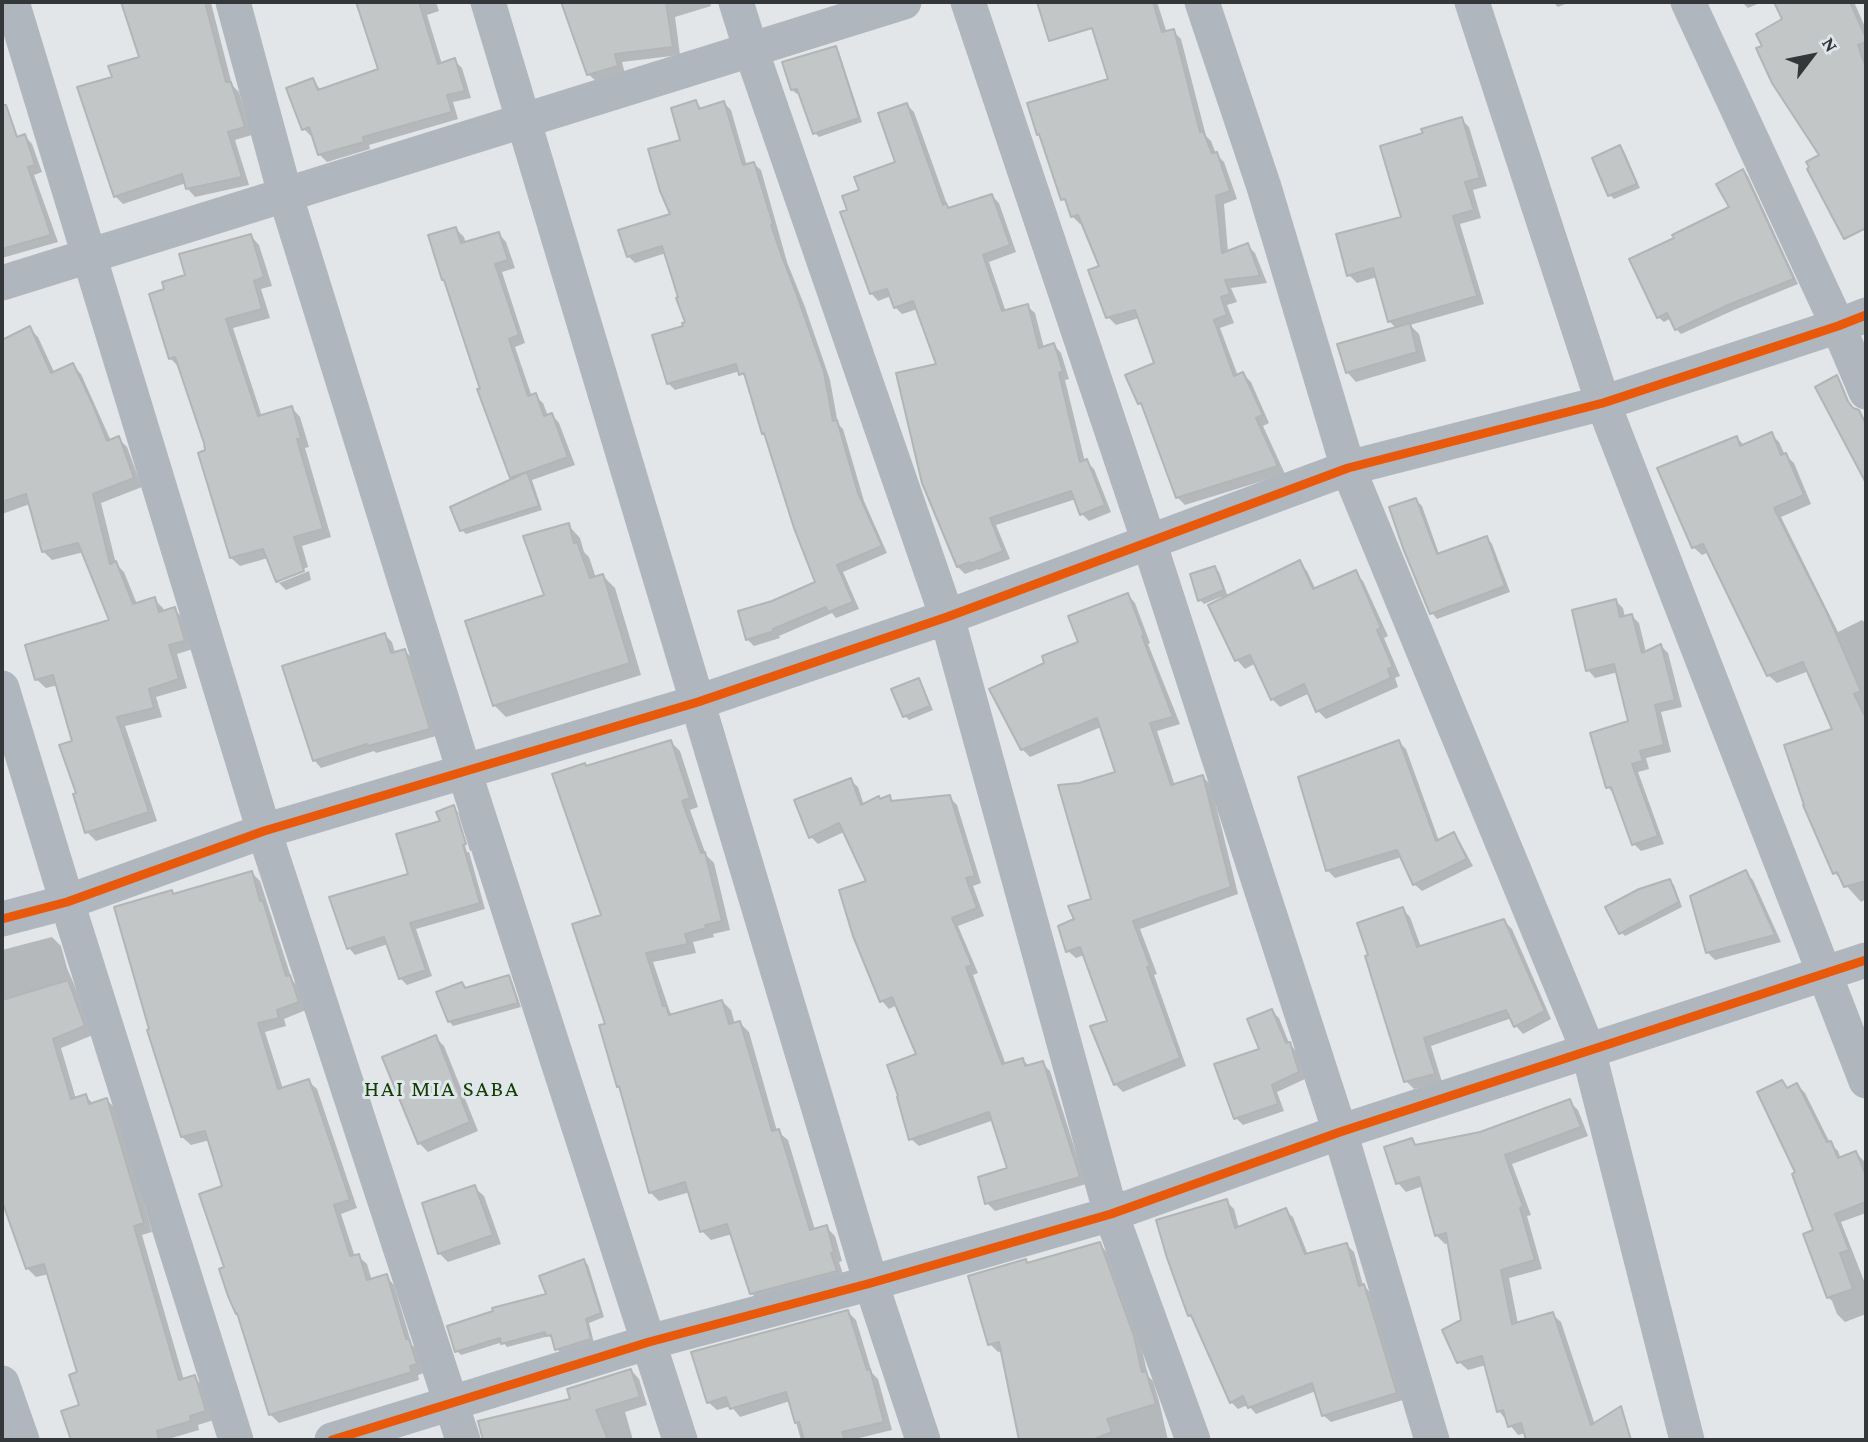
<!DOCTYPE html>
<style>
body{margin:0}
#map{position:relative;width:1868px;height:1442px;overflow:hidden;background:#e2e6e9;font-family:"Crimson Pro",serif}
canvas{display:block}
.frame{position:absolute;inset:0;border:4px solid #343739;pointer-events:none}
.north{position:absolute;left:1777px;top:21px;width:70px;height:70px;-webkit-text-stroke:5px #dfe6ec;paint-order:stroke;rotate:58deg;font-size:19px;font-weight:700;line-height:28px;text-align:center;color:#343739}
.north::after{content:'';display:block;margin:auto;width:24px;height:32px;background:#343739;clip-path:polygon(50% 0,100% 100%,50% 72%,0 100%)}
</style>
<div id="map">
<canvas width="1868" height="1442"></canvas>
<div class="frame"></div>
<div class="north">N</div>
</div>
<script>
const ctx = document.querySelector('canvas').getContext('2d');
ctx.lineJoin = 'round';
function fill(path, color) {
  ctx.fillStyle = color;
  ctx.fill(path, 'evenodd');
}
function shape(rows) {
  const path = new Path2D();
  for (const r of rows) {
    path.moveTo(r[0], r[1]);
    for (let i = 2; i < r.length; i += 2) path.lineTo(r[i], r[i + 1]);
  }
  return path;
}
function trace(path, color, width, dash) {
  ctx.strokeStyle = color;
  ctx.lineWidth = width;
  ctx.lineCap = dash ? 'butt' : 'round';
  ctx.setLineDash(dash || []);
  ctx.stroke(path);
}
function write(font, color, halo, rows, align = 'center') {
  ctx.font = font + ' "Crimson Pro",serif';
  ctx.lineWidth = 6;
  ctx.setLineDash([]);
  ctx.textBaseline = 'middle';
  ctx.strokeStyle = halo;
  ctx.fillStyle = color;
  for (const [text, x, y, turn = 0] of rows) {
    ctx.save();
    ctx.translate(x, y);
    ctx.rotate((+turn || 0) * Math.PI / 180);
    ctx.textAlign = isNaN(turn) ? turn : align;
    if (halo) ctx.strokeText(text, 0, 0);
    ctx.fillText(text, 0, 0);
    ctx.restore();
  }
}
fill(shape([
 [123,2,209,2,211,3,232,85,239,92,252,135,235,140,249,185,195,197,187,188,186,183,123,204,115,196,114,78,141,58],
 [358,2,436,2,439,11,427,15,442,64,454,60,462,68,471,98,453,102,458,119,369,145,370,149,327,162,319,154,313,135,311,136,304,129,312,80,321,90,380,70],
 [561,2,710,2,711,6,675,17,680,55,622,62,625,74,597,82,588,74],
 [1094,2,1157,2,1167,33,1173,31,1181,39,1206,136,1211,141,1216,154,1224,162,1237,199,1224,204,1228,252,1247,245,1255,253,1267,283,1231,288,1237,302,1227,305,1234,323,1220,328,1238,376,1243,374,1251,382,1269,423,1263,426,1285,474,1185,505,1177,497,1146,410,1139,403,1156,364,1139,318,1116,325,1108,317,1101,267,1083,223,1080,224,1072,216,1069,205,1063,199,1042,137,1039,134,1116,82],
 [1553,2,1570,2,1558,7],
 [1742,2,1762,2,1748,8],
 [1776,2,1854,2,1866,29,1866,227,1848,234,1822,156,1765,46,1785,20],
 [835,48,839,52,862,122,819,137,815,133,800,93,797,94,792,90],
 [696,102,703,110,724,103,731,110,747,166,754,164,761,170,787,262,805,307,830,380,838,424,843,429,864,501,887,553,843,572,859,609,836,618,832,613,779,636,780,638,754,646,747,639,772,603,817,583,767,437,763,433,748,381,740,371,675,390,668,383,688,323,666,253,635,263,628,256,672,215,682,141],
 [907,105,914,112,948,207,950,209,992,196,999,203,1016,252,989,262,1006,312,1027,306,1035,313,1044,348,1054,345,1061,353,1069,379,1065,380,1085,462,1087,462,1094,469,1111,512,1089,521,1082,514,1076,499,996,525,1010,559,979,570,978,569,965,574,958,567,938,365,918,309,902,314,895,307,891,296,878,301,871,293,849,211,861,191,898,163],
 [1461,119,1469,127,1487,186,1473,190,1481,218,1460,224,1484,304,1410,325,1419,334,1426,361,1356,382,1347,372,1397,329,1389,321,1377,277,1357,283,1349,275,1403,218,1425,135],
 [25,136,32,144,42,172,34,175,58,242,2,258,2,144],
 [1620,147,1624,151,1640,188,1614,199,1610,195],
 [1743,171,1748,176,1798,284,1734,310,1681,334,1676,329,1671,318,1664,322,1658,317,1676,239,1731,208],
 [456,229,464,237,466,244,499,234,506,242,515,268,502,272,525,343,515,347,532,397,535,396,543,403,548,416,552,415,559,423,575,465,532,480,542,510,466,534,462,530,514,480,512,477,447,283,443,279],
 [251,236,259,245,272,286,261,289,270,318,233,328,262,417,292,408,300,417,309,447,305,448,331,537,302,546,308,567,279,579,279,583,309,571,311,580,286,590,277,581,268,558,240,566,231,558,207,452,179,367,170,358,166,290],
 [29,328,38,337,55,374,72,365,81,374,111,441,118,438,127,447,142,487,101,503,116,564,124,572,137,604,154,599,163,608,164,612,174,609,183,618,193,649,177,654,187,688,156,697,162,717,125,726,157,821,96,841,87,832,78,794,75,742,58,685,46,688,37,680,27,646,112,621,84,552,52,560,43,551,30,504,2,514,2,332,5,340],
 [1837,378,1841,382,1851,406,1860,413,1866,420,1866,448,1854,453],
 [1771,434,1779,442,1785,455,1794,463,1811,504,1781,517,1838,632,1862,620,1866,624,1866,899,1861,902,1835,873,1835,730,1809,671,1777,683,1768,675,1709,552,1702,555,1693,547,1737,438,1745,446],
 [1416,500,1422,506,1439,554,1487,538,1492,544,1510,592,1437,619,1432,613],
 [568,525,580,538,584,552,589,557,596,578,603,576,615,588,641,675,506,717,494,705,547,597],
 [1299,562,1307,571,1316,590,1355,573,1363,581,1388,636,1384,638,1400,676,1395,678,1398,687,1326,719,1318,711,1310,693,1280,707,1272,699,1256,663,1245,669,1237,660,1210,605,1222,599,1221,597,1204,604,1200,600,1215,568,1219,572,1228,597],
 [1128,595,1135,603,1150,643,1148,644,1180,724,1157,731,1175,786,1203,777,1211,785,1238,894,1140,929,1157,974,1154,975,1186,1066,1123,1092,1115,1084,1093,1027,1110,1022,1084,955,1076,958,1068,951,1076,920,1093,900,1080,785,1117,774,1101,727,1030,757,1022,749,1046,664,1081,643],
 [1616,601,1623,608,1625,617,1632,616,1639,623,1646,652,1661,646,1668,653,1682,707,1661,712,1671,752,1646,758,1649,769,1638,772,1664,844,1641,851,1634,844,1615,795,1608,787,1630,722,1618,672,1595,678,1588,670],
 [385,635,392,642,395,653,405,651,412,658,436,736,376,753,374,751,321,768,314,760],
 [918,680,922,684,933,710,909,720,905,716],
 [671,742,680,751,698,807,690,810,706,855,714,863,730,930,713,934,714,937,693,942,696,953,653,962,670,1012,673,1016,722,1001,731,1010,735,1024,740,1023,749,1032,777,1131,788,1140,815,1230,826,1227,835,1236,842,1261,839,1262,845,1280,760,1302,751,1293,732,1234,711,1240,702,1231,690,1192,659,1201,650,1192,622,1089,618,1086,607,1025,603,916,585,765,587,767],
 [1399,742,1406,749,1439,841,1453,834,1460,842,1473,866,1422,891,1414,884,1402,857,1335,878,1327,870],
 [850,780,858,787,864,805,889,797,895,802,949,797,957,805,981,883,973,886,984,916,958,926,978,973,973,975,1006,1065,1023,1060,1029,1066,1042,1063,1050,1071,1086,1184,995,1211,987,1203,1009,1170,994,1120,919,1146,911,1139,919,1055,897,1005,889,1009,882,1001,868,882,844,832,818,844,811,837],
 [453,807,460,814,472,850,470,851,458,813,454,813,467,852,469,852,485,909,416,929,432,976,407,985,400,978,388,944,355,955,349,948,332,898,410,875,442,823],
 [251,872,260,881,292,980,298,986,306,1010,284,1019,286,1026,265,1032,283,1089,308,1081,317,1089,357,1208,341,1214,355,1257,358,1256,367,1264,372,1281,386,1276,394,1285,412,1345,417,1349,424,1373,418,1375,419,1380,279,1423,270,1414,226,1269,224,1187,210,1140,191,1145,182,1137,172,892,175,895],
 [1745,872,1753,880,1781,942,1715,960,1707,952],
 [1670,881,1674,885,1682,907,1625,936,1621,932],
 [1402,909,1410,917,1421,947,1504,921,1512,929,1551,1019,1523,1034,1516,1026,1512,1018,1431,1046,1442,1082,1414,1089,1406,1081],
 [52,937,61,946,67,968,86,1012,93,1035,61,1048,76,1099,85,1096,94,1104,107,1100,116,1109,152,1232,142,1235,184,1380,194,1377,203,1386,214,1420,198,1425,199,1430,165,1440,72,1440,63,1412,82,1406,79,1373,49,1274,36,1277,27,1268,2,1196,2,950],
 [508,977,512,981,521,1007,453,1026,449,1021,462,984,466,988],
 [1272,1011,1279,1018,1289,1043,1296,1051,1305,1079,1277,1092,1284,1111,1243,1125,1236,1118,1261,1050],
 [435,1037,444,1046,478,1131,428,1152,419,1143],
 [1782,1082,1789,1089,1797,1085,1805,1093,1830,1143,1838,1151,1841,1159,1856,1153,1864,1161,1866,1167,1866,1213,1841,1222,1866,1286,1866,1314,1845,1322,1837,1314,1832,1301,1828,1297,1815,1231,1798,1173],
 [1569,1101,1578,1110,1588,1136,1512,1164,1531,1215,1527,1216,1542,1269,1509,1278,1518,1324,1552,1314,1561,1322,1600,1440,1528,1440,1526,1433,1518,1435,1499,1411,1486,1365,1468,1370,1459,1362,1463,1321,1449,1243,1445,1244,1436,1235,1423,1186,1406,1192,1398,1183,1412,1140,1418,1147,1481,1134],
 [474,1187,484,1196,501,1244,448,1262,439,1253],
 [1226,1201,1234,1209,1239,1228,1285,1210,1293,1217,1308,1255,1347,1245,1354,1252,1363,1285,1371,1293,1403,1400,1331,1422,1323,1415,1316,1391,1256,1414,1248,1405,1238,1409,1231,1402,1197,1323,1189,1315],
 [1099,1244,1107,1252,1141,1345,1148,1376,1153,1381,1159,1401,1168,1440,1021,1440,1002,1351,998,1352,990,1344,1026,1261,1028,1264],
 [584,1261,588,1265,604,1317,589,1323,594,1343,561,1353,557,1349,554,1339,552,1339,549,1336,507,1347,503,1342,461,1355,457,1351,548,1296],
 [848,1312,856,1320,872,1373,878,1379,892,1430,851,1440,801,1440,790,1401,740,1417,731,1406,717,1410,708,1402],
 [631,1370,639,1379,647,1405,625,1412,633,1440,503,1440,496,1418,572,1401]
]), '#0003');
const building = shape([
 [121,2,205,2,226,82,231,82,245,127,228,132,242,177,186,189,182,174,114,197,77,87,112,77,108,66,139,57,121,2],
 [356,2,419,2,438,64,455,58,465,91,447,95,452,112,363,137,364,142,318,155,309,127,302,130,286,88,313,78,318,90,378,69,356,2],
 [561,2,666,2,673,47,615,54,618,66,587,75,561,2],
 [1037,2,1153,2,1162,32,1174,29,1200,132,1203,131,1212,153,1217,152,1230,191,1216,196,1222,253,1248,243,1260,276,1225,280,1230,294,1221,297,1227,315,1214,320,1234,376,1243,372,1263,415,1256,418,1278,466,1176,498,1141,403,1138,404,1125,375,1154,363,1135,310,1106,318,1088,270,1099,266,1078,215,1071,217,1065,199,1061,200,1039,134,1037,135,1027,103,1108,79,1092,28,1049,41,1037,2],
 [1774,2,1850,2,1866,38,1866,42,1858,45,1866,68,1866,228,1844,239,1807,169,1809,167,1806,162,1819,155,1772,83,1756,48,1762,46,1756,34,1782,19,1774,2],
 [836,46,859,118,813,134,797,89,791,90,782,62,836,46],
 [696,100,699,109,724,101,743,165,754,162,773,224,771,225,781,254,798,298,824,372,833,421,837,420,858,493,882,546,837,565,853,602,828,612,826,607,773,629,774,631,746,640,738,611,772,601,815,582,794,528,764,433,762,434,744,373,739,375,736,364,667,384,652,335,683,326,682,323,685,322,676,298,678,297,662,246,627,257,618,230,670,214,660,191,648,149,680,140,671,108,696,100],
 [907,103,943,205,946,203,948,208,992,194,1010,245,983,255,1002,311,1028,304,1039,348,1054,343,1063,371,1059,373,1080,462,1087,459,1105,505,1080,515,1071,491,990,518,1003,551,971,564,970,562,957,567,922,483,896,373,936,364,913,301,894,308,887,289,870,294,840,212,847,210,842,196,859,190,854,177,895,162,878,113,907,103],
 [2,105,6,105,17,137,25,134,35,165,28,167,51,235,2,249,2,105],
 [1462,117,1480,178,1465,182,1474,210,1453,216,1477,296,1388,322,1373,268,1347,276,1336,234,1401,217,1380,146,1423,133,1421,129,1462,117],
 [1620,145,1637,184,1608,196,1592,158,1620,145],
 [1743,169,1794,279,1728,305,1675,330,1667,313,1657,318,1629,259,1674,238,1672,235,1729,207,1716,184,1743,169],
 [456,227,461,243,499,232,508,260,495,264,519,335,509,339,528,396,536,393,544,416,552,413,568,457,510,478,477,389,480,389,444,280,442,280,428,235,456,227],
 [251,234,264,277,254,281,262,309,226,319,258,416,292,406,301,438,297,439,323,529,294,537,304,571,276,582,263,549,230,558,198,453,205,450,204,443,175,357,169,359,149,294,164,289,162,282,185,275,179,254,251,234],
 [1410,323,1417,352,1346,373,1337,344,1410,323],
 [30,326,51,373,73,363,93,405,107,441,119,436,134,478,93,494,110,564,116,561,133,604,155,597,159,612,175,607,185,641,169,645,179,679,149,689,154,708,117,717,149,812,85,833,73,794,76,793,59,745,72,741,53,675,35,680,25,645,109,620,78,543,42,552,26,494,2,502,2,340,30,326],
 [1837,375,1847,400,1853,408,1859,410,1866,425,1866,483,1815,387,1837,375],
 [1772,432,1781,455,1786,453,1804,495,1774,508,1827,613,1861,691,1854,694,1866,718,1866,881,1844,887,1837,872,1833,874,1803,805,1804,805,1784,745,1832,729,1803,662,1767,676,1703,544,1692,548,1657,468,1737,436,1740,446,1772,432],
 [527,472,539,506,460,531,450,507,527,472],
 [1416,498,1437,554,1487,536,1505,586,1430,614,1403,548,1389,507,1416,498],
 [569,523,574,543,577,542,590,578,603,574,630,663,493,706,465,621,544,595,523,536,569,523],
 [1300,560,1313,589,1356,570,1381,628,1377,630,1393,667,1388,669,1391,678,1316,712,1304,684,1271,700,1250,655,1235,661,1208,605,1300,560],
 [1215,566,1224,590,1198,601,1190,574,1215,566],
 [1128,593,1144,635,1142,636,1173,717,1150,723,1171,785,1203,775,1231,887,1133,921,1150,966,1147,967,1180,1058,1114,1085,1090,1026,1107,1021,1080,947,1066,952,1058,926,1074,919,1068,906,1091,899,1058,785,1079,783,1115,772,1097,718,1021,750,989,689,1044,663,1042,656,1078,642,1068,616,1128,593],
 [1616,599,1620,617,1632,614,1642,653,1661,644,1675,700,1655,705,1664,745,1640,751,1643,761,1632,764,1658,836,1632,845,1611,787,1606,788,1590,733,1628,721,1614,664,1586,671,1572,610,1616,599],
 [385,633,391,653,405,649,430,729,368,746,367,744,313,761,282,666,385,633],
 [919,678,930,706,903,717,891,689,919,678],
 [671,740,690,798,682,801,701,853,705,852,722,921,705,925,706,928,685,934,688,944,646,953,663,1006,666,1006,669,1015,722,1000,729,1024,740,1021,772,1131,779,1129,810,1230,827,1225,834,1252,831,1253,837,1271,750,1294,727,1224,700,1232,685,1182,649,1193,619,1086,617,1087,599,1025,605,1024,572,924,601,915,552,774,585,763,586,766,671,740],
 [1399,740,1436,841,1454,832,1467,859,1413,885,1397,850,1326,871,1298,777,1399,740],
 [851,778,861,805,879,796,880,799,890,795,891,801,950,795,975,876,966,878,977,908,952,918,972,965,966,967,1002,1064,1023,1058,1025,1066,1043,1061,1080,1177,985,1204,978,1177,1007,1168,989,1112,909,1140,897,1097,898,1096,887,1065,916,1054,892,997,880,1002,853,936,839,890,866,881,839,823,809,838,794,800,851,778],
 [454,805,466,844,463,845,480,903,410,923,426,970,399,979,384,937,347,949,329,897,408,874,396,834,440,821,436,812,454,805],
 [1746,870,1775,935,1706,953,1690,896,1746,870],
 [252,871,260,901,263,901,286,976,290,975,299,1002,277,1010,279,1018,258,1023,278,1089,309,1079,350,1200,334,1205,350,1256,359,1254,367,1280,387,1274,406,1339,409,1339,417,1364,410,1366,412,1372,269,1415,237,1313,236,1314,228,1296,219,1269,224,1267,199,1194,222,1186,205,1131,181,1137,147,1030,149,1029,114,907,172,890,173,894,252,871],
 [1670,879,1679,902,1619,934,1605,907,1639,889,1670,879],
 [1403,907,1417,947,1504,919,1545,1011,1514,1027,1506,1010,1424,1038,1435,1074,1404,1082,1365,956,1368,955,1357,923,1403,907],
 [509,975,518,1003,448,1022,436,992,462,982,465,988,509,975],
 [68,980,85,1026,53,1039,71,1099,86,1094,89,1104,107,1098,144,1223,134,1226,179,1380,195,1375,206,1411,190,1416,191,1421,157,1431,159,1440,71,1440,61,1411,79,1405,69,1375,77,1372,44,1264,26,1269,2,1201,2,1000,68,980],
 [1272,1009,1286,1043,1290,1042,1299,1072,1272,1085,1278,1104,1234,1119,1214,1064,1259,1049,1247,1019,1272,1009],
 [436,1035,470,1122,418,1144,382,1057,436,1035],
 [1782,1080,1787,1088,1797,1083,1827,1142,1831,1141,1838,1158,1856,1151,1866,1176,1866,1202,1835,1214,1849,1250,1840,1253,1853,1289,1827,1298,1803,1234,1813,1230,1792,1174,1795,1172,1757,1092,1782,1080],
 [1570,1099,1581,1127,1505,1155,1523,1206,1520,1208,1535,1260,1501,1270,1512,1324,1553,1312,1591,1425,1621,1406,1631,1440,1526,1440,1521,1423,1508,1427,1503,1410,1497,1412,1482,1356,1457,1363,1442,1330,1461,1320,1446,1233,1435,1236,1419,1177,1396,1184,1384,1147,1412,1138,1415,1145,1480,1132,1570,1099],
 [475,1185,493,1235,438,1254,422,1203,475,1185],
 [1227,1199,1235,1228,1286,1208,1305,1254,1347,1243,1359,1286,1364,1284,1397,1393,1322,1416,1312,1383,1248,1408,1243,1396,1230,1403,1191,1315,1188,1316,1167,1258,1156,1220,1227,1199],
 [1100,1242,1134,1336,1142,1372,1146,1371,1156,1404,1107,1419,1112,1432,1092,1440,1019,1440,999,1342,988,1345,968,1276,1026,1259,1027,1263,1100,1242],
 [584,1259,601,1313,586,1319,591,1339,555,1350,551,1335,546,1336,545,1332,501,1344,500,1338,455,1352,447,1326,493,1311,492,1308,546,1294,539,1276,584,1259],
 [848,1310,867,1370,870,1369,884,1422,842,1432,845,1440,804,1440,799,1422,795,1423,786,1392,730,1409,726,1397,707,1403,691,1352,848,1310],
 [631,1369,640,1397,596,1410,608,1440,483,1440,478,1421,570,1399,567,1389,631,1369]
]);
fill(building, '#c2c6c7');
trace(building, '#b2b5b6', 2);
trace(shape([
 [12,2,264,831,463,1440],
 [233,2,285,194,464,771,680,1440],
 [488,2,871,1283,923,1440],
 [736,2,751,50,947,617,1111,1214,1193,1440],
 [968,2,1149,542,1340,1132,1432,1440],
 [1202,2,1264,187,1348,468,1588,1050,1687,1440],
 [1472,2,1603,403,1866,1081],
 [1688,2,1838,326,1866,392],
 [2,283,904,2],
 [2,688,67,902,236,1440],
 [2,919,67,902,264,831,698,702,947,617,1348,468,1603,403,1838,326,1866,315],
 [2,1383,22,1440],
 [332,1440,649,1342,871,1283,1111,1214,1340,1132,1866,960]
]), '#b0b6be', 35);
trace(shape([
 [2,919,67,902,264,831,698,702,947,617,1348,468,1603,403,1838,326,1866,315],
 [332,1440,649,1342,871,1283,1111,1214,1340,1132,1866,960]
]), '#e8590c', 9);
ctx.letterSpacing = '2px';
write('23px', '#143d00', '#dfe6ec', [
 ["HAI MIA SABA",442,1089]
]);
ctx.letterSpacing = '0px';
</script>
